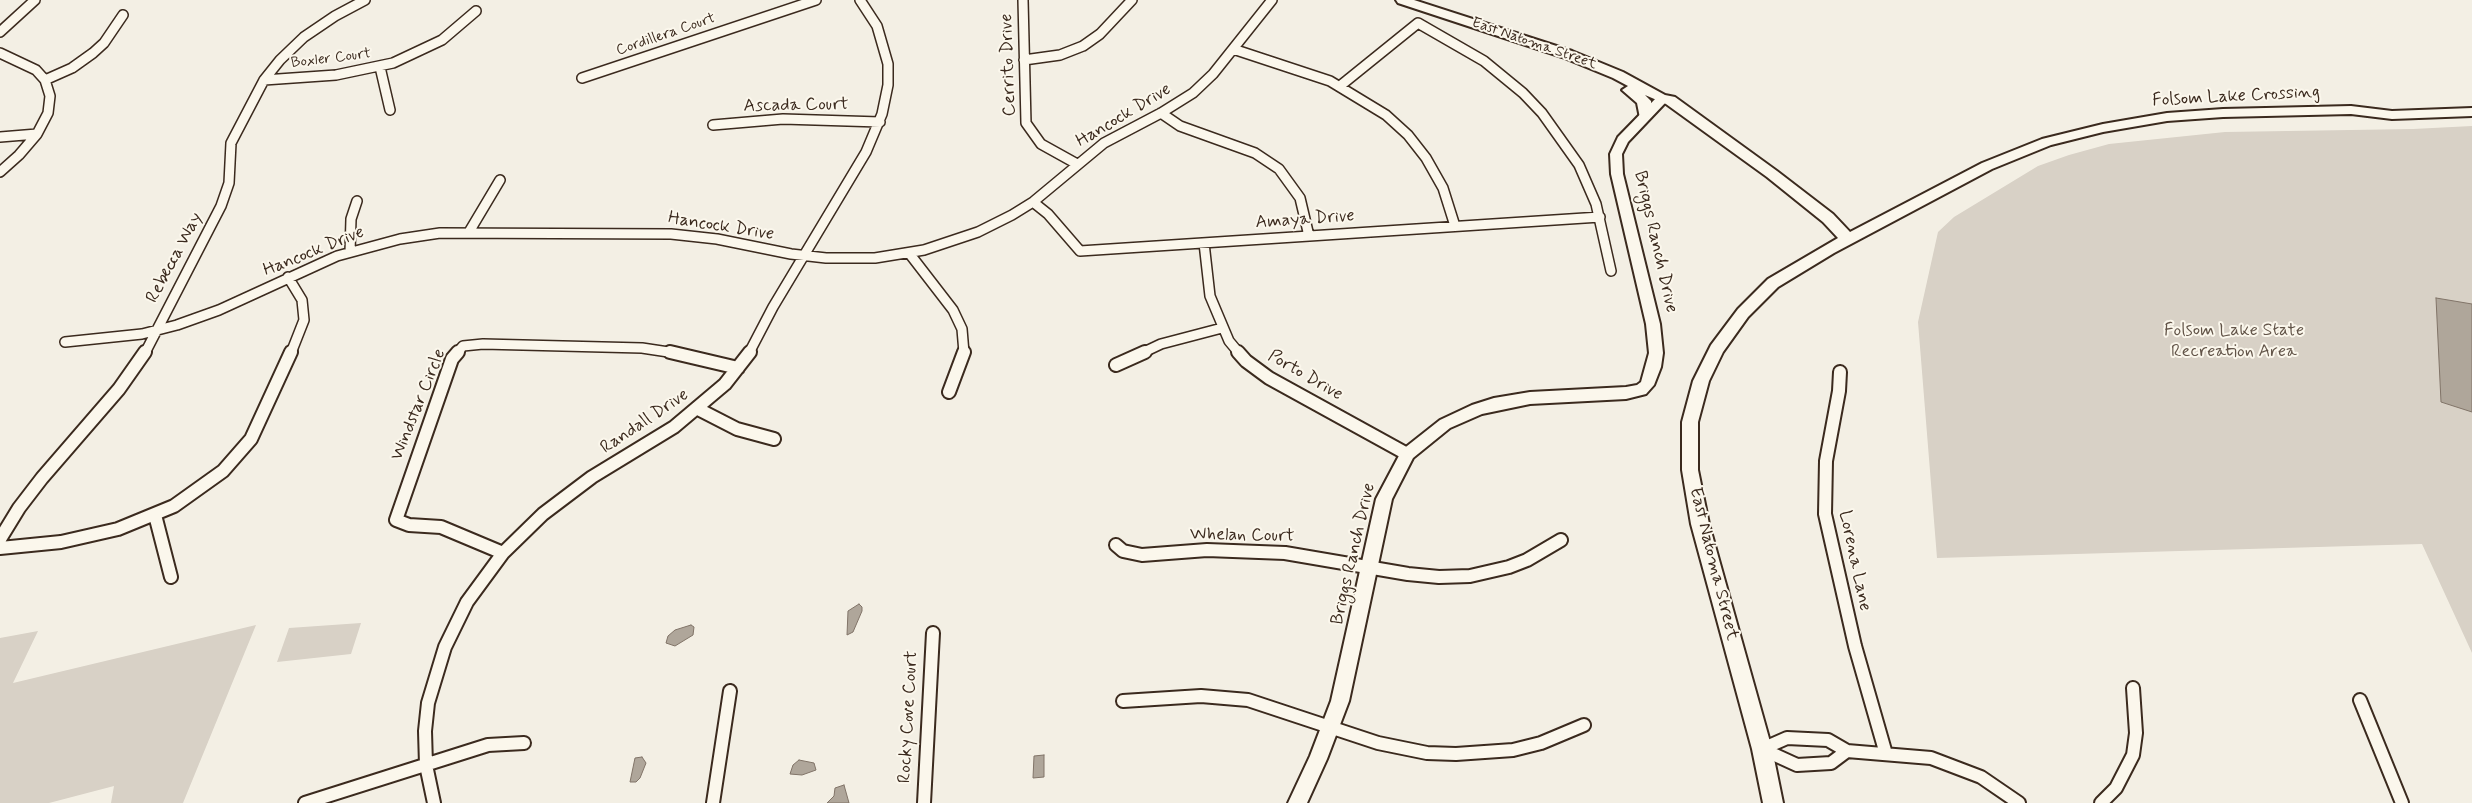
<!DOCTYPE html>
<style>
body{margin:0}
canvas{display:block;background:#f3efe4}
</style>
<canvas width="2472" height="803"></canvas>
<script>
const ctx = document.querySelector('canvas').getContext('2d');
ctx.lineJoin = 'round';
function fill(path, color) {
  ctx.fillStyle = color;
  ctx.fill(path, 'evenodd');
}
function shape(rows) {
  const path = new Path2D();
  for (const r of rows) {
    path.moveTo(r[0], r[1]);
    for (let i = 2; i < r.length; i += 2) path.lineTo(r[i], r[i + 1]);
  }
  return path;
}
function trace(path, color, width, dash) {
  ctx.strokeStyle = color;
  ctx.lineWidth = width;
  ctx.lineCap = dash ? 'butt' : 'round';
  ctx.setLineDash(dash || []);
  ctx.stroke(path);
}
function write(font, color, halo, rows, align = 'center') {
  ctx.font = font + ' Mynerve,sans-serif';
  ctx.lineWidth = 4;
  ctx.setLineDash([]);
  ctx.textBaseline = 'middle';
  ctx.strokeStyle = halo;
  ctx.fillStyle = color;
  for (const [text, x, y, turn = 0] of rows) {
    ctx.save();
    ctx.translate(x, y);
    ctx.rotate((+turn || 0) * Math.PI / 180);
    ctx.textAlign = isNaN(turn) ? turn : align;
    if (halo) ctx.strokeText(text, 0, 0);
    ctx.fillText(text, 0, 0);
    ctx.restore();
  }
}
fill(shape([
 [2472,126,2472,653,2422,544,1937,558,1918,322,1938,232,1954,217,2038,166,2069,155,2109,144,2225,132,2413,129],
 [361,623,351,654,277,662,289,628],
 [256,625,183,803,111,803,114,786,49,803,0,803,0,638,38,631,13,683]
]), '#d8d1c6');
const water = shape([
 [2436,298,2472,304,2472,412,2441,402,2436,298],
 [859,604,862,607,862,611,853,632,847,635,848,611,859,604],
 [691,625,694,627,693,635,675,646,666,643,668,636,675,630,691,625],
 [1044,755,1044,777,1033,778,1034,756,1044,755],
 [642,757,646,763,640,778,636,782,630,782,635,758,642,757],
 [799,760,814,763,816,770,802,775,790,774,793,765,799,760],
 [844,785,849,803,827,803,834,796,835,788,844,785]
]);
fill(water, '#afa69a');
trace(water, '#817468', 1);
const minorFar1 = shape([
 [1023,0,1026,123,1041,144,1077,164],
 [0,32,35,0],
 [1233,49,1330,81,1386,115,1408,135,1426,158,1443,188,1455,226],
 [0,53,36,70,45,80,50,96,48,113,37,134,19,155,0,172],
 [1024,60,1060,55,1083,46,1100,34,1132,0],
 [380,67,390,110],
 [582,78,816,0],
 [45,80,72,68,93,53,104,43,123,15],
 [264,80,336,75,393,63,442,40,476,11],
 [1340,86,1418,23,1484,61,1523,93,1542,113,1579,165,1596,204,1611,271],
 [1161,113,1180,126,1255,153,1279,169,1300,198,1309,236],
 [713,125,783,119,880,122],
 [0,137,37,134],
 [1033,202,1048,214,1080,251,1600,217],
 [469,232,500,180],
 [1204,243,1210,296,1229,341,1239,353],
 [350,252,351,219,357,201],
 [909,253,953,310,962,329,964,353],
 [288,277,302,300,304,320,291,353],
 [65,342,142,334,177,325,219,310,337,256,400,239,440,233,671,234,717,239,791,254,826,258,875,258,924,250,978,232,1012,215,1033,202,1104,143,1161,113,1193,93,1213,74,1272,0],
 [145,353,221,206,229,183,231,143,264,80,280,60,304,37,335,16,365,0],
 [457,353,463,346,483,344,642,348,675,353],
 [749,353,773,307,866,152,882,114,888,85,888,64,877,26,860,0],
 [1142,353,1161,344,1222,328]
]);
const minor = shape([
 [458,352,452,359,396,520,409,525,441,527,503,553],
 [670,352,738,368],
 [1238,352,1246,361,1269,378,1407,454],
 [1116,365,1145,352],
 [1840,372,1839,391,1826,461,1825,514,1855,646,1886,754],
 [949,392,964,352],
 [698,409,737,429,774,439],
 [155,515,171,577],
 [0,539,19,508,42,478,119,389,145,352],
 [1116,545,1123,551,1142,555,1207,550,1285,553,1408,574,1439,577,1470,576,1509,567,1527,560,1561,540],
 [0,548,61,542,118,529,174,506,223,471,251,439,291,352],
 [2360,700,2402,803],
 [1123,701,1201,696,1248,700,1378,743,1427,753,1456,754,1513,750,1541,743,1584,725],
 [1762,749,1787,738,1828,740,1847,751,1931,758,1981,777,2019,803],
 [1762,749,1797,765,1831,763,1847,751],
 [305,803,488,745,524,743],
 [434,803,426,765,425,731,428,703,445,647,467,602,503,553,543,514,592,477,674,427,725,384,750,352],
 [713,803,730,691],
 [924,803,933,633],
 [2101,803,2116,788,2133,755,2136,733,2133,688]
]);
const tertiary = shape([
 [1662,95,1666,96,1668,99,1666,102,1628,142,1622,154,1623,174,1660,324,1663,353,1661,367,1654,385,1646,394,1626,399,1530,404,1482,414,1450,428,1413,458,1392,499,1349,701,1327,759,1307,803,1288,803,1310,756,1331,701,1376,499,1402,450,1440,420,1472,405,1494,398,1530,392,1626,387,1637,385,1641,382,1649,353,1646,324,1611,174,1610,154,1618,137,1658,96,1662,95]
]);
const secondary = shape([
 [1396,0,1414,0,1572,51,1623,72,1665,95,1675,97,1777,171,1833,214,1850,232,1982,163,2042,139,2103,124,2167,113,2223,109,2351,106,2392,111,2472,108,2472,116,2392,119,2351,114,2223,117,2167,121,2103,132,2051,145,1992,169,1834,253,1778,287,1748,317,1723,352,1709,381,1698,422,1698,470,1709,524,1772,749,1783,803,1763,803,1752,749,1691,524,1682,470,1682,422,1693,381,1711,345,1738,309,1768,279,1838,238,1823,222,1767,177,1666,104,1645,95,1651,101,1652,115,1645,119,1640,118,1637,103,1622,90,1628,86,1613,78,1562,57,1398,3,1396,0]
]);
trace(minorFar1, '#3b2a1e', 12);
trace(minor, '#3b2a1e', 16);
trace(tertiary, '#3b2a1e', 4);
trace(secondary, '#3b2a1e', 4);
trace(minorFar1, '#fbf7ec', 9);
trace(minor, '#fbf7ec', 12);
fill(tertiary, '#fbf7ec');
fill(secondary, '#fbf7ec');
write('15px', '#3b2a1e', '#fbf7ec', [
 ["Cordillera Court",666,35,-19],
 ["East Natoma Street",1534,44,19],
 ["Boxler Court",331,59,-7]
]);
write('18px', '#3b2a1e', '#fbf7ec', [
 ["Cerrito Drive",1009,65,-92],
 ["Folsom Lake Crossing",2236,97,-3],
 ["Ascada Court",796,106,-1],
 ["Hancock Drive",1124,116,-31],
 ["Amaya Drive",1305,220,-4],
 ["Hancock Drive",721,227,9],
 ["Briggs Ranch Drive",1655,242,77],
 ["Hancock Drive",314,252,-22],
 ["Rebecca Way",175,258,-62],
 ["Porto Drive",1305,376,30],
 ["Windstar Circle",419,405,-68],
 ["Randall Drive",645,422,-34],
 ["Whelan Court",1242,536,1],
 ["Briggs Ranch Drive",1354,554,-77],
 ["Lorena Lane",1854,561,78],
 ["East Natoma Street",1713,564,76],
 ["Rocky Cove Court",909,717,-87]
]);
write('18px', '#625448', '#fbf7ec', [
 ["Folsom Lake State",2234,331],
 ["Recreation Area",2234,352]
]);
</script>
